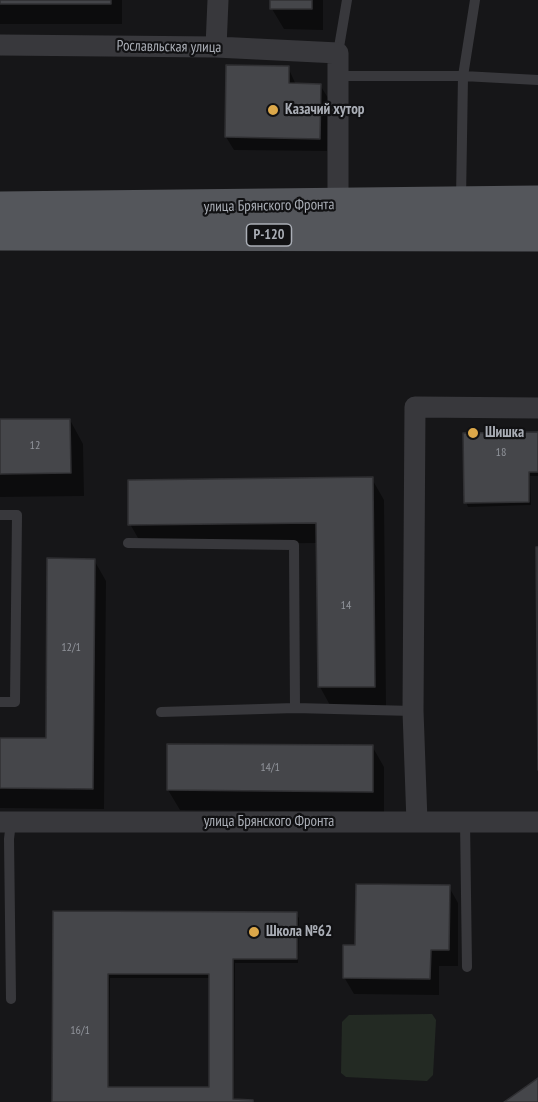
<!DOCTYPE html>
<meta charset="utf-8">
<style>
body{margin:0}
canvas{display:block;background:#161618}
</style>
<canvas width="538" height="1102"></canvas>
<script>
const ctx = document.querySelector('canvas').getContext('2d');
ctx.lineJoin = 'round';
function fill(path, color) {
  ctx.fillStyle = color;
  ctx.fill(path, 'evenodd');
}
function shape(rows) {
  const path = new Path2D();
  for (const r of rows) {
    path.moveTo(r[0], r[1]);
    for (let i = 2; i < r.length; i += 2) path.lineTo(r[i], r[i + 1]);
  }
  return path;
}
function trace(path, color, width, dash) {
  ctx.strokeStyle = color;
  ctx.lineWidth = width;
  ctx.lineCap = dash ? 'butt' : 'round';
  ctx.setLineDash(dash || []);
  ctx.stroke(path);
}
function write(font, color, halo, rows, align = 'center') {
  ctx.font = font + ' "PT Sans Narrow",sans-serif';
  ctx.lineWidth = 4.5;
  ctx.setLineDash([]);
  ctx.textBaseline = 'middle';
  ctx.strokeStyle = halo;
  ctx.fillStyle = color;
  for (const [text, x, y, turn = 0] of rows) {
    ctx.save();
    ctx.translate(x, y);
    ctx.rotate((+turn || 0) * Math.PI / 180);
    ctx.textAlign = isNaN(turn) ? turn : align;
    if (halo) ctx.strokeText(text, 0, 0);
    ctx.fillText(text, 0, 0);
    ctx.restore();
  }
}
fill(shape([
 [432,1014,436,1020,433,1075,427,1081,346,1077,341,1073,342,1022,349,1015]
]), '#232a23');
fill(shape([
 [0,0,122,0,122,24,0,24],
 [272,0,323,0,323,30,284,29,272,9],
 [288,67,296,85,320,85,328,98,327,151,234,150,226,137],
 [0,420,70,420,83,444,84,496,0,497],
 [538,433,538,476,530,476,531,505,468,507,466,502],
 [372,479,384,500,386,707,331,707,320,687,318,543,142,545,130,524],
 [94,560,106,581,104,809,0,808,0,739,47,740],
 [372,746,384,767,384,812,180,810,168,790],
 [449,887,458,903,458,966,439,966,439,995,354,994,344,977,357,947],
 [54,913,296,914,299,918,298,963,235,963,234,1101,253,1102,53,1102],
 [110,978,211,978,210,1089,109,1088]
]), '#0007');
const building = shape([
 [0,0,111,0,111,4,0,4,0,0],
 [270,0,312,0,312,9,270,9,270,0],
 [226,65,289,66,289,83,321,84,320,139,225,137,226,65],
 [0,419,70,419,71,473,0,474,0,419],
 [538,432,538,472,529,472,529,502,464,503,463,433,538,432],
 [373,477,375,687,318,687,316,523,128,525,128,480,373,477],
 [536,547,538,547,538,770,536,547],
 [47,558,95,559,93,789,0,788,0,738,46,738,47,558],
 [167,744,373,745,373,792,167,790,167,744],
 [356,884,450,885,449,950,431,950,430,979,343,978,343,945,355,945,356,884],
 [53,911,297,912,297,959,233,959,233,1099,253,1100,253,1102,52,1102,53,911],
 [108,974,209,974,209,1087,108,1087,108,974],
 [538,1078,538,1102,504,1102,538,1078]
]);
fill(building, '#45464a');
trace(building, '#303033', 1.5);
trace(shape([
 [338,53,347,0],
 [338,76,463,76,475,0],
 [461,199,463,76,538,80],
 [0,515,17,515,15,702,0,702],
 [128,543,294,545,295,708],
 [161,712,295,708,413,711],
 [465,821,467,967],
 [11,999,9,839,11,822]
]), '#38383c', 10);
trace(shape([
 [0,45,216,47,338,53,338,215],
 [216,47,218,0],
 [0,822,538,822],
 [417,822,413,711,415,407,538,408]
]), '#38383c', 21);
trace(shape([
 [0,208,538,202],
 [0,234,538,235]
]), '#54565b', 33);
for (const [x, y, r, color] of [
 [273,110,6,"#dca84a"],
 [473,433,6,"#dca84a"],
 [254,932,6,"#dca84a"]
]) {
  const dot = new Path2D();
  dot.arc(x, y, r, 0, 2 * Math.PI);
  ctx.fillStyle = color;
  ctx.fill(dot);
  trace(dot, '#111113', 2);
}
write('12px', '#91949b', null, [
 ["12",35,446],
 ["18",501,453],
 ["14",346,606],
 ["12/1",71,648],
 ["14/1",270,768],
 ["16/1",80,1031]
]);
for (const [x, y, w] of [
 [269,235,45]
]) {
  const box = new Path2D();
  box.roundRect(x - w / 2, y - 11, w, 22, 4.5);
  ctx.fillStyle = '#111113';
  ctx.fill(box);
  trace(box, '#aaaeb6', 1.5);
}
write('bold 14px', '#aaaeb6', null, [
 ["Р-120",269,235]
]);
write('15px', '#aaaeb6', '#111113', [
 ["Рославльская улица",169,47,1],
 ["улица Брянского Фронта",269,206,-1],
 ["улица Брянского Фронта",269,822]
]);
write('bold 15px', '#aaaeb6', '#111113', [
 ["Казачий хутор",285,110],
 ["Шишка",485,433],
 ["Школа №62",266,932]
], 'left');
</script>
